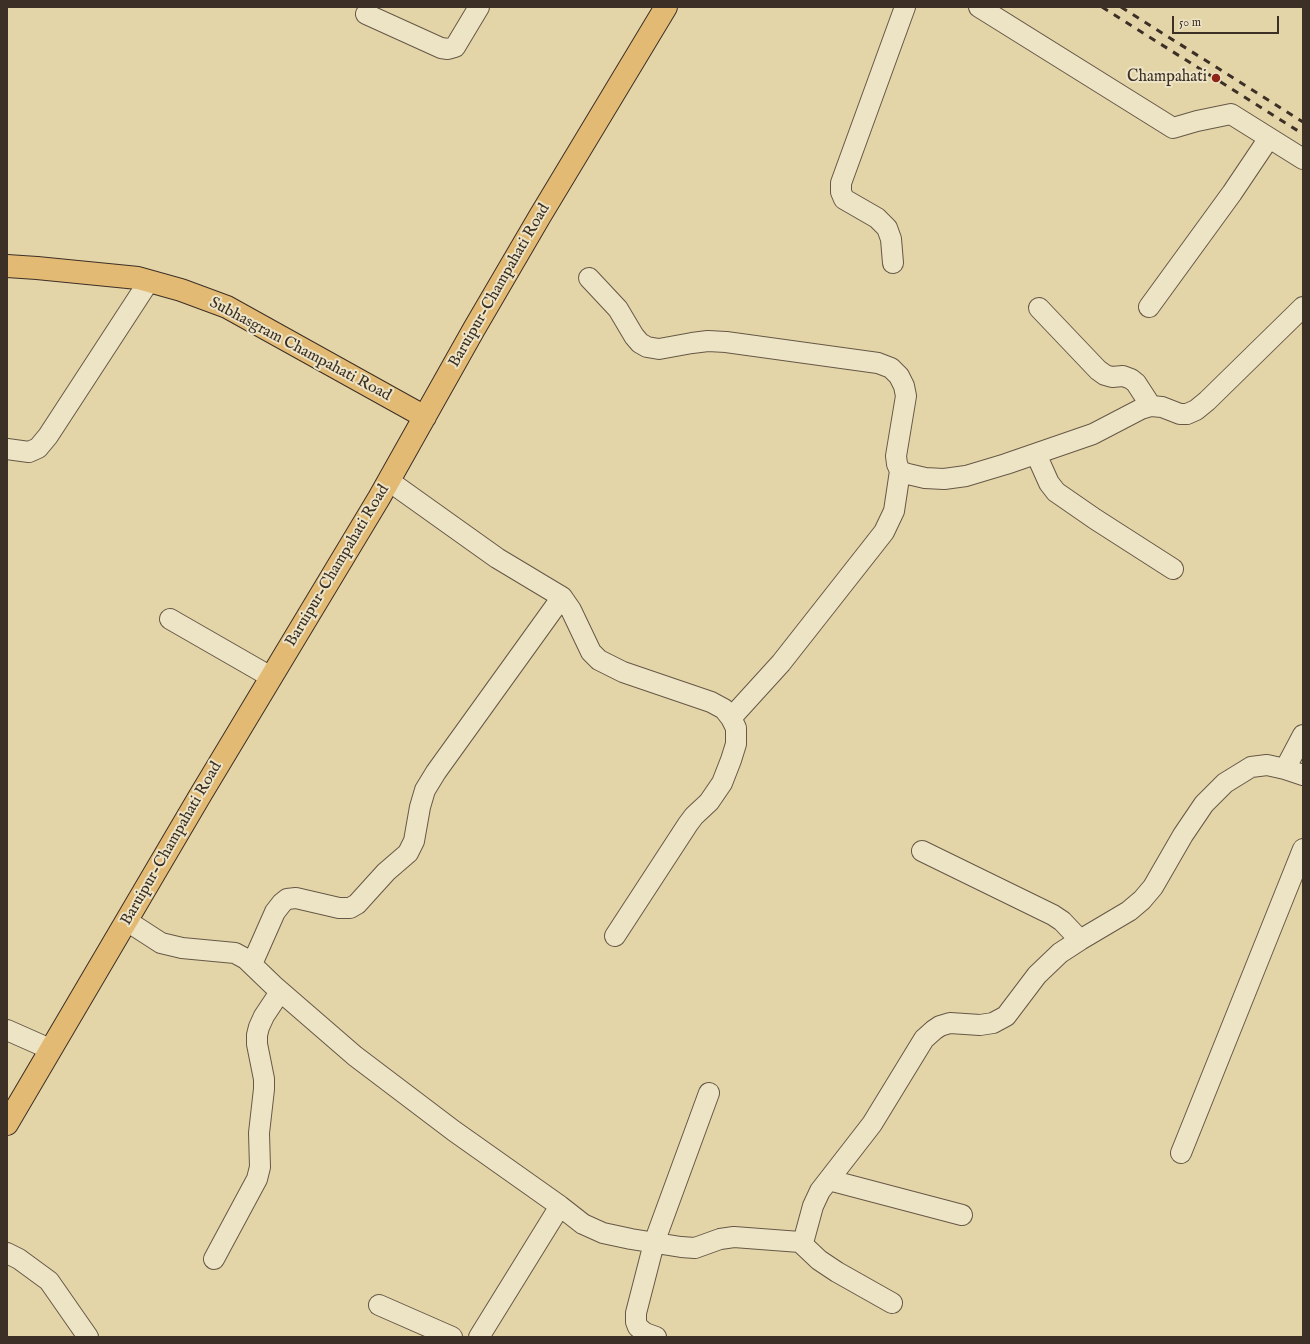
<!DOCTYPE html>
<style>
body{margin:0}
#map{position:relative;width:1310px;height:1344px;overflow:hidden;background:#e3d5a8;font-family:"IM FELL English",serif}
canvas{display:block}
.frame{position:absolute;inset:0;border:8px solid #3c2f26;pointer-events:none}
.scale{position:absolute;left:1172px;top:16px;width:107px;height:18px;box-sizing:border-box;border:2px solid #3c2f26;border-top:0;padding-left:5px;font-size:12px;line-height:14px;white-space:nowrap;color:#3c2f26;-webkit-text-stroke:3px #ede4c6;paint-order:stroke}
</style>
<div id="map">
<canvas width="1310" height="1344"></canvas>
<div class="frame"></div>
<div class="scale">50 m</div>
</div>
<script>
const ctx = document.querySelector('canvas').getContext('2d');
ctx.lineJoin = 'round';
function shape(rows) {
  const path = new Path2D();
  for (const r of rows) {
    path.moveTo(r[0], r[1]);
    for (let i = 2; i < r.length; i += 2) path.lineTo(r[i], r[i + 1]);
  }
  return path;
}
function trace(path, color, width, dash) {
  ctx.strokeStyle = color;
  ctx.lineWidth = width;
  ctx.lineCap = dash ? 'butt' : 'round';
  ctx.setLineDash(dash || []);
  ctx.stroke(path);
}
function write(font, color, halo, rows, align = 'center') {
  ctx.font = font + ' "IM FELL English",serif';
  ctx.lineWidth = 4;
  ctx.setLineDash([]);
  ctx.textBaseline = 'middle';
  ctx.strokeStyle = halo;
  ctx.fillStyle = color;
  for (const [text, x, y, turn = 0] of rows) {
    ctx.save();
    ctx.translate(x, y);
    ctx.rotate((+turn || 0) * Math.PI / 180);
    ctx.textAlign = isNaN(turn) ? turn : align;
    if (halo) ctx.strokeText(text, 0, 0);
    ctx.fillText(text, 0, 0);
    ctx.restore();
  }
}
const minor = shape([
 [979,7,1173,128,1197,121,1231,114,1303,159],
 [366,14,441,48,448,49,455,47,479,7],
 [893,263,891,239,887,228,877,218,844,199,841,192,841,183,905,7],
 [589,278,618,309,634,336,640,343,647,347,659,349,692,343,708,341,726,342,878,363,891,368,899,376,904,386,906,396,896,456,897,464,900,471,908,474,925,478,944,479,966,476,1006,464,1093,434,1141,409,1151,406,1162,407,1180,414,1187,414,1196,410,1207,401,1303,307],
 [1149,307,1232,193,1269,138],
 [1039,308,1098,370,1105,375,1112,377,1123,376,1131,379,1136,383,1151,406],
 [7,449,29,452,38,448,48,436,149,281],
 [1036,454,1049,483,1056,492,1095,519,1173,569],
 [389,481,497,558,562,597,571,610,591,652,599,660,623,672,711,702,724,709,731,718,736,728,736,744,731,760,722,783,709,802,694,816,688,824,615,936],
 [170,619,271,677],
 [731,718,781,663,884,532,894,511,900,471],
 [1285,769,1303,735],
 [922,851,1053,915,1062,921,1080,940],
 [127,921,161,943,182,948,235,953,246,959,273,985,355,1056,454,1131,560,1206,583,1224,603,1233,631,1239,681,1247,695,1248,720,1239,734,1237,800,1242,804,1239,813,1206,820,1191,872,1124,924,1039,934,1030,940,1026,950,1023,980,1025,993,1023,1006,1016,1037,975,1060,953,1080,940,1129,911,1142,900,1153,887,1183,835,1204,804,1225,783,1251,767,1267,765,1285,769,1303,775],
 [252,964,275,912,282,903,287,899,296,898,339,908,350,908,357,904,386,872,408,853,414,841,420,807,425,790,436,772,562,597],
 [7,1030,50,1049],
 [1181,1153,1303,849],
 [829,1180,962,1215],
 [800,1242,819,1260,837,1272,892,1303],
 [7,1253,19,1259,49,1281,88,1337],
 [214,1259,257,1179,260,1167,259,1133,264,1089,264,1079,257,1044,257,1035,259,1027,264,1016,280,992],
 [379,1305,452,1337],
 [479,1337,560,1206],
 [656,1337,645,1333,638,1327,636,1322,636,1313,654,1243,709,1093]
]);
const major = shape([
 [7,266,37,268,138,278,181,290,227,307,425,417],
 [7,1124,201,794,379,498,474,329,540,216,666,7]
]);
trace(minor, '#665846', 22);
trace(major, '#3c2f26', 24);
trace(minor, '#ede4c6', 20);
trace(major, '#e2ba74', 22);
trace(shape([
 [1102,7,1303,134],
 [1121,7,1303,122]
]), '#3c2f26', 3, [7, 7]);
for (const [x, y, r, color] of [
 [1216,78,5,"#8f2418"]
]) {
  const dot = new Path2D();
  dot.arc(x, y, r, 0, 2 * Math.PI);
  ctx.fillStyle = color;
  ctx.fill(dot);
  trace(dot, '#ede4c6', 1.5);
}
write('16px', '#3c2f26', '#ede4c6', [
 ["Champahati",1207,78]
], 'right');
write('16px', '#3c2f26', '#ede4c6', [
 ["Baruipur-Champahati Road",500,286,-60],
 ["Subhasgram Champahati Road",300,350,28],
 ["Baruipur-Champahati Road",338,566,-59],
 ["Baruipur-Champahati Road",172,844,-60]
]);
</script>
